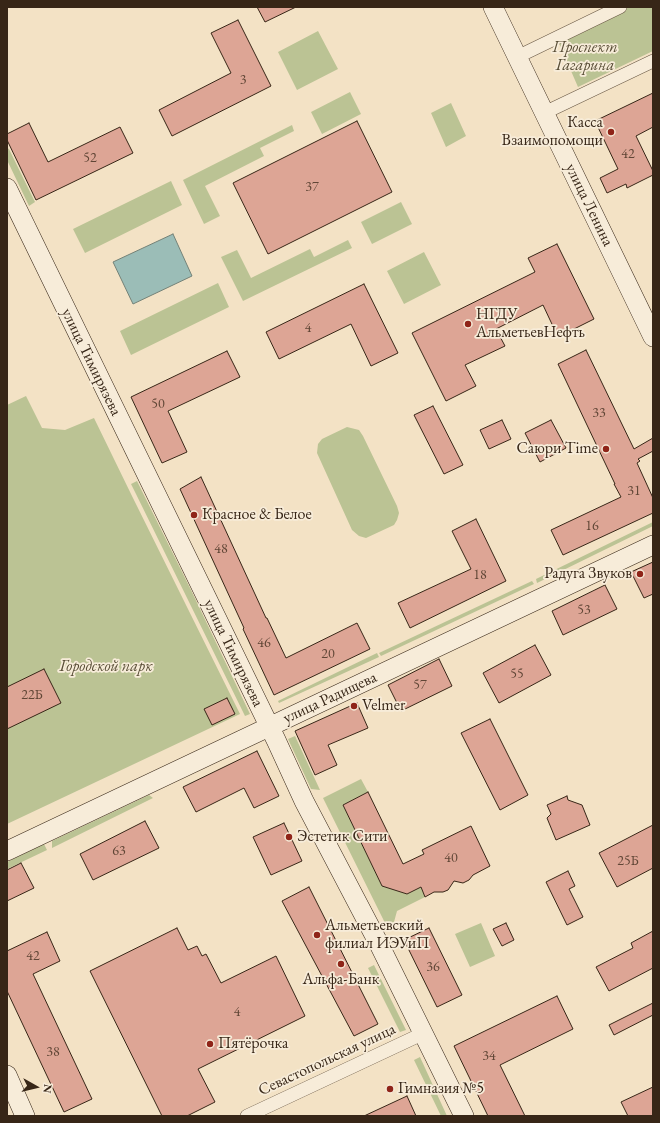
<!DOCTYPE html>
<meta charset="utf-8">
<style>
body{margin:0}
#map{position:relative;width:660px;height:1123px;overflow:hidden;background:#f3e2c5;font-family:"EB Garamond",serif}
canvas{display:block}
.frame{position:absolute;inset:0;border:8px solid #372617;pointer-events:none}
.north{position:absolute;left:16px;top:1067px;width:40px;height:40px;-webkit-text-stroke:3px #f7ecd9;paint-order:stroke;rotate:98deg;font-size:11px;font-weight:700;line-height:16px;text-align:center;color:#372617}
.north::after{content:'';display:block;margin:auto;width:14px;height:18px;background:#372617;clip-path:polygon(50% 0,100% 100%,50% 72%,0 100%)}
</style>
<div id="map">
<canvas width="660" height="1123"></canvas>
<div class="frame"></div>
<div class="north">N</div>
</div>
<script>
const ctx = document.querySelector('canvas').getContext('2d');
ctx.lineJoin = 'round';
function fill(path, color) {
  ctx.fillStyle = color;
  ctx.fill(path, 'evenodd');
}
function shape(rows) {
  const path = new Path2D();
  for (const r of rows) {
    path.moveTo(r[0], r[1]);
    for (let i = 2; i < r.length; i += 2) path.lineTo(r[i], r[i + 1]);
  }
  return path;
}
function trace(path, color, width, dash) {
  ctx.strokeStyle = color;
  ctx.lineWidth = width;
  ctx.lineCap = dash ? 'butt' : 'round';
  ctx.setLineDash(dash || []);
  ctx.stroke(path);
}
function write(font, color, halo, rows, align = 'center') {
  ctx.font = font + ' "EB Garamond",serif';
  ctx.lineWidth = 3.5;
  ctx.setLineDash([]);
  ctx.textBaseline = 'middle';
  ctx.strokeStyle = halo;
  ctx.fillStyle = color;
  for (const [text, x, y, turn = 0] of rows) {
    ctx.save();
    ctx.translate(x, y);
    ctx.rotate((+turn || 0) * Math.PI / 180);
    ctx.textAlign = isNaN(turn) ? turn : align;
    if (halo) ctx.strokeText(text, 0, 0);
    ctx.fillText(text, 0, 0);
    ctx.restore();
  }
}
fill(shape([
 [628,7,653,7,653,51,578,87,558,41],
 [318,31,338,69,297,90,278,52],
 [350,92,361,114,322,134,311,112],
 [451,103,466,136,446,147,431,113],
 [292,125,294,131,260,148,264,156,205,186,220,216,204,224,183,180],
 [7,148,9,149,35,202,29,206,7,160],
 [171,181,182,205,85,253,73,229],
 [401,202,412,224,372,244,361,222],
 [348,240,352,248,243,301,221,257,237,250,251,278,310,249,314,257],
 [424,252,441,285,404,304,387,271],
 [218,283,229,307,131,355,120,331],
 [26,396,42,428,65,430,94,418,131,494,240,714,7,824,7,405],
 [347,427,359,430,363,436,397,506,399,513,397,520,394,525,366,538,359,536,352,530,317,453,318,444,322,439],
 [137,481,191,590,250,714,245,716,135,492,131,484],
 [653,522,653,526,537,583,536,579],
 [532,581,534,584,381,656,379,653],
 [377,653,379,657,279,703,278,701],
 [295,736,320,790,311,789,288,739],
 [361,779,368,792,343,805,382,886,407,894,421,887,425,897,397,911,394,922,387,927,323,798],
 [149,795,153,798,52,848,52,841],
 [44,844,47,850,7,869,7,862],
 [481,923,495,956,470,967,455,934],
 [374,965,406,1030,400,1032,368,968],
 [420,1057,447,1116,441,1116,414,1060]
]), '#bbc394');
const water = shape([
 [173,234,192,276,133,304,113,262,173,234]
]);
fill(water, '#9bbdb7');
trace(water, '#738177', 1);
const building = shape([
 [257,7,296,7,265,22,257,7],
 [238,20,271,86,172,136,159,110,231,73,211,33,238,20],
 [653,93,653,127,636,136,653,171,653,175,627,188,626,184,607,193,600,178,618,169,595,121,653,93],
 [357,121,392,192,268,254,233,183,357,121],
 [29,123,48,162,120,127,133,153,36,200,7,140,7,134,29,123],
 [557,244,594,319,558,337,543,305,496,329,505,346,465,365,476,386,446,401,412,333,535,272,528,258,557,244],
 [364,284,398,353,371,366,351,324,279,359,266,332,364,284],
 [586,350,634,449,653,438,653,451,638,459,640,461,637,463,653,498,653,513,563,555,551,530,621,497,614,484,615,484,558,364,586,350],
 [227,351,240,377,168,411,187,452,162,463,131,397,227,351],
 [433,406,463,465,444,474,414,415,433,406],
 [502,420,511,439,489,449,480,430,502,420],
 [551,420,566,448,540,462,525,433,551,420],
 [201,477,266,618,267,618,286,658,357,623,370,649,274,695,243,629,244,628,180,489,201,477],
 [476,519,506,581,410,628,398,603,471,569,452,531,476,519],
 [653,562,653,594,644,598,631,572,653,562],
 [605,585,617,609,563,635,552,611,605,585],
 [535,645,551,675,499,703,483,673,535,645],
 [439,659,452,686,401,711,388,685,439,659],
 [44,669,61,703,7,729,7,687,44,669],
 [227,698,235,714,212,725,204,709,227,698],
 [357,703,368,728,328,745,337,765,315,775,295,731,357,703],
 [490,719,528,795,500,810,461,733,490,719],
 [257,751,279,796,254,808,244,788,196,812,183,787,257,751],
 [368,792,403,864,424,854,422,850,471,826,490,866,473,875,469,880,463,883,454,881,448,890,443,892,434,892,425,897,421,887,407,894,382,886,343,805,368,792],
 [567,796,568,800,582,805,590,825,556,840,547,818,551,814,547,805,567,796],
 [145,821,159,848,93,880,80,854,145,821],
 [284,823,302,861,271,875,253,837,284,823],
 [653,825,653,868,617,887,599,853,653,825],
 [21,863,34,888,7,901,7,870,21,863],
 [568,871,575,886,569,889,583,917,567,925,546,882,568,871],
 [309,887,378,1024,354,1036,282,901,309,887],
 [506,923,514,940,502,946,493,929,506,923],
 [177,928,188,950,197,946,202,956,206,954,221,983,276,956,305,1016,198,1069,215,1102,187,1116,162,1116,90,971,177,928],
 [429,928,462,995,437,1007,404,940,429,928],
 [653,931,653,968,609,991,596,967,633,948,631,943,653,931],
 [47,932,60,961,33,974,92,1099,64,1112,7,991,7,951,47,932],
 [557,996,573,1029,500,1065,525,1116,488,1116,454,1046,557,996],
 [653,1003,653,1015,614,1035,609,1025,653,1003],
 [653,1087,653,1116,628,1116,621,1102,653,1087],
 [407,1096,416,1116,364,1116,407,1096]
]);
fill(building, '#dda595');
trace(building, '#372617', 1);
const street = shape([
 [517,57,620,7],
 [544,113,653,61],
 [247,1116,422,1034]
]);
const secondary = shape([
 [493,7,653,337],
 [7,188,276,740,304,801,379,944,464,1116],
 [7,851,653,545],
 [7,1075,25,1116]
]);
trace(street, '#665542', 14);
trace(secondary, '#372617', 20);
trace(street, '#f7ecd9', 13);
trace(secondary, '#f7ecd9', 19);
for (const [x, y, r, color] of [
 [611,132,4,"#8f2418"],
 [468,324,4,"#8f2418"],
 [606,449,4,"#8f2418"],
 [194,515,4,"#8f2418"],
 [640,574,4,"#8f2418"],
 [354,706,4,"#8f2418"],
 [289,837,4,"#8f2418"],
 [317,935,4,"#8f2418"],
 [341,964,4,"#8f2418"],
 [210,1044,4,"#8f2418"],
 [390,1089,4,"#8f2418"]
]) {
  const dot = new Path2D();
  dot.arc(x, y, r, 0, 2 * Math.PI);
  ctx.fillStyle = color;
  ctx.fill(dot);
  trace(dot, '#f7ecd9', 1.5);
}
write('14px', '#604636', null, [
 ["3",243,80],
 ["42",628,154],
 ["52",90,158],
 ["37",312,187],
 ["4",308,328],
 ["50",158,404],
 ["33",599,413],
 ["31",634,491],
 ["16",592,526],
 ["48",221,549],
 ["18",480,575],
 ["53",584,610],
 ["46",264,643],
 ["20",328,654],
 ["55",517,674],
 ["57",420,685],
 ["22Б",32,695],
 ["63",119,851],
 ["40",451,858],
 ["25Б",628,861],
 ["42",33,956],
 ["36",433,967],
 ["4",237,1012],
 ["38",53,1052],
 ["34",489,1056]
]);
write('italic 16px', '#584d36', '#f7ecd9', [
 ["Проспект",585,48],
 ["Гагарина",585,66],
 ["Городской парк",106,667]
]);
write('16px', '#372617', '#f7ecd9', [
 ["Касса",603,123,"right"],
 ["Взаимопомощи",603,141,"right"],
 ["НГДУ",476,315],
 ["АльметьевНефть",476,333],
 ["Саюри Time",598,449,"right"],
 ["Красное & Белое",202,515],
 ["Радуга Звуков",632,574,"right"],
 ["Velmer",362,706],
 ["Эстетик Сити",297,837],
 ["Альметьевский",325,926],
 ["филиал ИЭУиП",325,944],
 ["Альфа-Банк",341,980,"center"],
 ["Пятёрочка",218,1044],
 ["Гимназия №5",398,1089]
], 'left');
write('16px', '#372617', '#f7ecd9', [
 ["улица Ленина",589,205,64],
 ["улица Тимирязева",91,362,64],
 ["улица Тимирязева",233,653,64],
 ["улица Радищева",330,698,-25],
 ["Севастопольская улица",327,1060,-25]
]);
</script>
